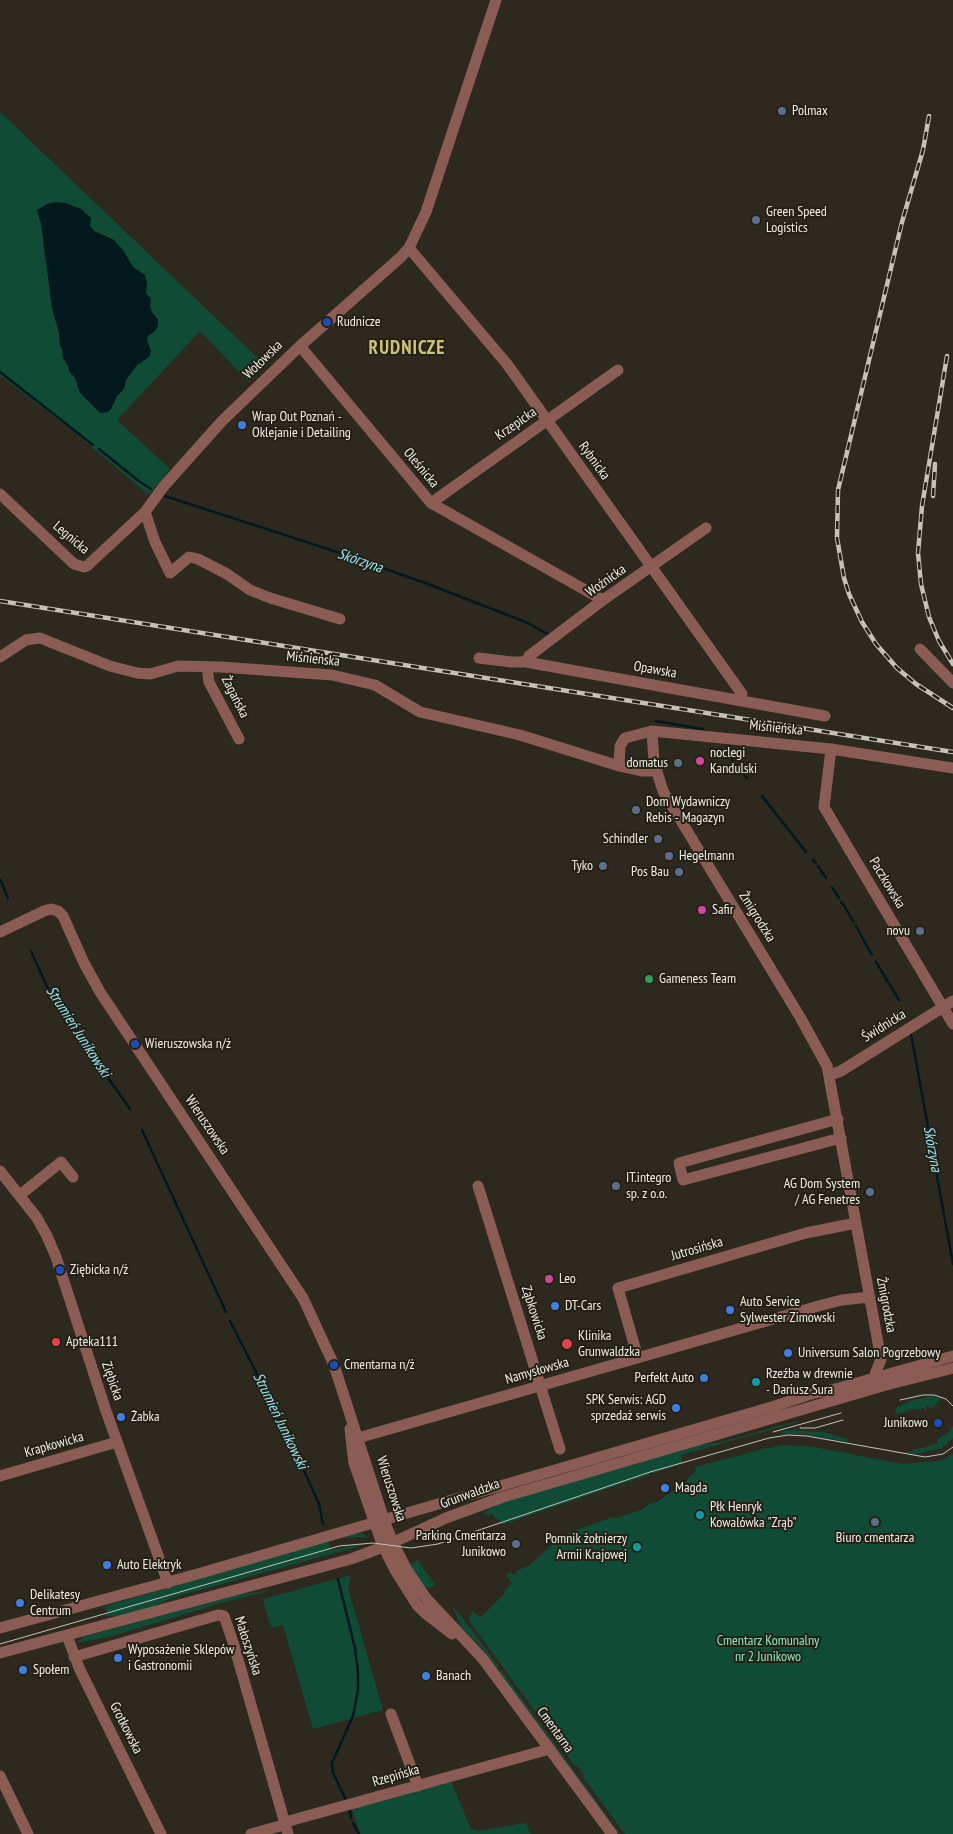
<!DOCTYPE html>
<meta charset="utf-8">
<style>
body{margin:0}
canvas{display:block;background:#2d291f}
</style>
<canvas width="953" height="1834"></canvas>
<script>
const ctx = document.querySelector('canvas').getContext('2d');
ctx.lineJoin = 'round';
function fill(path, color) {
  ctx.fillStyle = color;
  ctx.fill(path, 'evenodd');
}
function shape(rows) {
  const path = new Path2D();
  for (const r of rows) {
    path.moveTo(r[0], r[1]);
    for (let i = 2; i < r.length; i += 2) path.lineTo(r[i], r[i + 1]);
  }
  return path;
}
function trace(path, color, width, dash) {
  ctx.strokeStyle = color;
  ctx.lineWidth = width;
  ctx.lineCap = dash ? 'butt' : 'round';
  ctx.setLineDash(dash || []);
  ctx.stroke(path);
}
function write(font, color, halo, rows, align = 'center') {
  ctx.font = font + ' "PT Sans Narrow",sans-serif';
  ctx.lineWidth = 4;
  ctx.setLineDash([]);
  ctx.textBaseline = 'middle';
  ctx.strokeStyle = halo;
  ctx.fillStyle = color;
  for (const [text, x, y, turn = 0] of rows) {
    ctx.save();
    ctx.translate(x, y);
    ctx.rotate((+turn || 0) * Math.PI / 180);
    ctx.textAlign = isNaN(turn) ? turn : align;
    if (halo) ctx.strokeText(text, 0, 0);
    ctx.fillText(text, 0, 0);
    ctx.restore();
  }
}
fill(shape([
 [0,112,265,365,248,381,200,331,117,420,170,469,149,495,74,432,0,375],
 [933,1396,941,1399,933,1407,930,1409,929,1406,926,1407,926,1410,924,1408,921,1408,921,1411,920,1409,916,1409,896,1414,895,1408,913,1400],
 [799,1422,681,1455,683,1463,501,1525,498,1518,495,1519,493,1514,487,1515,483,1513,499,1503,698,1445,721,1442,790,1423],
 [953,1426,953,1438,942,1448,916,1454,905,1453,938,1443,937,1439,947,1434],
 [792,1430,823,1432,848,1439,847,1442,804,1434,782,1434,782,1431],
 [783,1445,814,1447,902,1464,938,1461,945,1459,953,1454,953,1834,625,1834,583,1777,584,1776,579,1769,577,1765,575,1766,468,1619,472,1612,481,1617,505,1593,504,1592,512,1583,506,1576,507,1574,512,1573,513,1575,517,1574,516,1571,530,1565,560,1537,566,1536,568,1533,613,1517,617,1518,641,1510,651,1503,657,1502,687,1481,686,1480,696,1472,695,1467,763,1449],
 [362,1533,367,1537,342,1538,329,1542,331,1550,364,1544,360,1546,171,1598,150,1608,118,1616,103,1616,108,1614,105,1607,88,1611,353,1534],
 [417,1560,419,1562,435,1585,429,1588,425,1587,409,1565],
 [351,1575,348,1588,383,1710,313,1729,283,1625,271,1628,263,1599],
 [273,1590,221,1603,109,1637,76,1643,83,1637,240,1594],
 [452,1605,471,1629,499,1667,497,1668,481,1647,461,1627],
 [501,1670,620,1834,618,1834,499,1672],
 [450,1779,471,1829,479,1831,526,1823,531,1834,360,1834,351,1807]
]), '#104b36');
fill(shape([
 [56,202,66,203,81,209,91,218,90,226,94,231,114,240,123,250,133,267,145,275,147,283,146,293,151,299,150,306,152,312,158,320,158,326,155,331,148,336,147,340,151,351,149,357,137,365,126,380,124,389,117,396,111,409,108,412,101,413,97,410,80,393,75,378,69,371,68,366,63,358,62,349,60,345,59,333,52,308,41,224,37,210,47,204]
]), '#01181c');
trace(shape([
 [0,372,93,445],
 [99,449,140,482,151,489],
 [165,496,340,553,428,584,528,623,549,635],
 [656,721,703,729],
 [732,760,738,767],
 [739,769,747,778],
 [762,796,806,852],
 [813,860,816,863],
 [818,866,826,878],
 [0,879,8,898],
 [832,887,839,898],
 [841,902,845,907],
 [846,909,853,921],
 [856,926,861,935],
 [862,937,872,955],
 [31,951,53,1000,130,1109],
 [876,962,899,1000],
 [911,1034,953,1264],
 [142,1130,226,1312],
 [230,1321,286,1431,319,1504,323,1524],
 [338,1579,355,1648,358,1673,358,1690,353,1716,332,1763,333,1773,347,1802],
 [350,1811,351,1818],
 [353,1823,359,1834]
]), '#01181c', 2.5);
trace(shape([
 [409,248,507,364,742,694,741,700],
 [300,346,431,503,603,600],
 [0,494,74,564,84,567,87,566,145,512,164,486,222,421,300,346,401,257,409,248,426,212,496,0],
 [431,503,618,370],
 [145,512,155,542,170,573,189,557,198,559,227,574,250,590,270,598,340,619],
 [920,649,953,683],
 [0,657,26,640,40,638,110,666,137,673,150,674,178,666,221,667,332,675,375,685,420,712,520,735,619,766,642,771,656,771],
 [479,658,511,662,526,662,825,716],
 [526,662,529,656,603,600,706,528],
 [207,667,209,682,239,739],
 [652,731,654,762,663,791,800,1017,827,1066,881,1359,874,1377],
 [831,749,824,807,953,1024],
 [619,766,620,746,625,738,652,731,831,749,953,768],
 [0,932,44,911,51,909,58,911,63,916,84,963,100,992,303,1298,334,1365,384,1520,393,1543,407,1570,426,1598,483,1659,612,1834],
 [830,1075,841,1071,953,1001],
 [838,1119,679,1163,683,1180,841,1138],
 [0,1171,37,1218,47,1236,56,1257,106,1411,168,1583],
 [478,1186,560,1449],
 [20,1195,61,1162,73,1177],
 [638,1358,618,1288,806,1233,856,1223],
 [350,1429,354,1463,382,1544,395,1570,417,1605,426,1614,452,1634],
 [358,1438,822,1305,842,1300,870,1297],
 [0,1476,117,1442],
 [0,1628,201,1573,775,1406,814,1393,832,1390,953,1356],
 [67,1636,80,1670,161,1834],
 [0,1653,351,1559,383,1547,446,1518,503,1497,886,1385,953,1368],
 [74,1657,218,1615,224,1616,233,1642,288,1834],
 [391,1714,418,1786],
 [0,1776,28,1834],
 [251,1834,280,1826,289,1821,550,1749]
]), '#8a5c54', 11);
trace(shape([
 [900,1400,923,1395,934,1395,946,1399,953,1406],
 [800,1428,815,1428,843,1420],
 [773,1432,841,1413],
 [0,1644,339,1546,373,1543,411,1548,438,1544,650,1472,769,1438,788,1435,807,1436,925,1457,943,1454,953,1447]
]), '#c4c2ba', 1);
const rail = shape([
 [929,116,923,150,902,222,838,490,837,538,844,578,849,594,862,622,876,644,897,668,916,684,953,708],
 [947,356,922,506,918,553,921,584,929,617,939,641,953,664],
 [933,496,935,464],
 [0,601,953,752]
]);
trace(rail, '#c4c2ba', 4.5);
trace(rail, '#242016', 2.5, [8]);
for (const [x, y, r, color] of [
 [782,111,5,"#5c6f8a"],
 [756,220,5,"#5c6f8a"],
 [327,322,5,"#1a4fb4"],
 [242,425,5,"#3f7fe0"],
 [700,761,5,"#d1479c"],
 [678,763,5,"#5c6f8a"],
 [636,810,5,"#5c6f8a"],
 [658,839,5,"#5c6f8a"],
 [669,856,5,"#5c6f8a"],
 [603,866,5,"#5c6f8a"],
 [679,872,5,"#5c6f8a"],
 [702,910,5,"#d1479c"],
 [920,931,5,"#5c6f8a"],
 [649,979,5,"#2e9e5b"],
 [135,1044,5,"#1a4fb4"],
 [616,1186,5,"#5c6f8a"],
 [870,1192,5,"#5c6f8a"],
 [60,1270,5,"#1a4fb4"],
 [549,1279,5,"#d1479c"],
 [555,1306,5,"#3f7fe0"],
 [730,1310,5,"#3f7fe0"],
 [56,1342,5,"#e0444e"],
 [567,1344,6,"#e0444e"],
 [788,1353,5,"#3f7fe0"],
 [334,1365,5,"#1a4fb4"],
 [704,1378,5,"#3f7fe0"],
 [756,1382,5,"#0f9aa8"],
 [676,1408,5,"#3f7fe0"],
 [121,1417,5,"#3f7fe0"],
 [938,1423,5,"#1a4fb4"],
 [665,1488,5,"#3f7fe0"],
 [700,1515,5,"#0f9aa8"],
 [875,1522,5,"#5c6f8a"],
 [516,1544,5,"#5c6f8a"],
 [637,1547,5,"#0f9aa8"],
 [107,1565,5,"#3f7fe0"],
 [20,1603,5,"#3f7fe0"],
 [118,1658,5,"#3f7fe0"],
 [23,1670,5,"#3f7fe0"],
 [426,1676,5,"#3f7fe0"]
]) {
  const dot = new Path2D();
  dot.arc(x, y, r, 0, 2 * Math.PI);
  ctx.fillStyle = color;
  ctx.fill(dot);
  trace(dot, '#242016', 2);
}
write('14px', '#f0eee7', '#242016', [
 ["Polmax",792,111],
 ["Green Speed",766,212],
 ["Logistics",766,228],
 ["Rudnicze",337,322],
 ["Wrap Out Poznań -",252,417],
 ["Oklejanie i Detailing",252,433],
 ["noclegi",710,753],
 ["Kandulski",710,769],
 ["domatus",668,763,"right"],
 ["Dom Wydawniczy",646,802],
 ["Rebis - Magazyn",646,818],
 ["Schindler",648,839,"right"],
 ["Hegelmann",679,856],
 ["Tyko",593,866,"right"],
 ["Pos Bau",669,872,"right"],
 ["Safir",712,910],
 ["novu",910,931,"right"],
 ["Gameness Team",659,979],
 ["Wieruszowska n/ż",145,1044],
 ["IT.integro",626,1178],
 ["sp. z o.o.",626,1194],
 ["AG Dom System",860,1184,"right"],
 ["/ AG Fenetres",860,1200,"right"],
 ["Ziębicka n/ż",70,1270],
 ["Leo",559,1279],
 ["Auto Service",740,1302],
 ["Sylwester Zimowski",740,1318],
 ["DT-Cars",565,1306],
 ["Klinika",578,1336],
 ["Grunwaldzka",578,1352],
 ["Apteka111",66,1342],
 ["Universum Salon Pogrzebowy",798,1353],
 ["Cmentarna n/ż",344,1365],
 ["Rzeźba w drewnie",766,1374],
 ["- Dariusz Sura",766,1390],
 ["Perfekt Auto",694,1378,"right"],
 ["SPK Serwis: AGD",666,1400,"right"],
 ["sprzedaż serwis",666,1416,"right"],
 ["Żabka",131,1417],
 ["Junikowo",928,1423,"right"],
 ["Magda",675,1488],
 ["Płk Henryk",710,1507],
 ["Kowalówka \"Zrąb\"",710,1523],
 ["Parking Cmentarza",506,1536,"right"],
 ["Junikowo",506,1552,"right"],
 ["Biuro cmentarza",875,1538,"center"],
 ["Pomnik żołnierzy",627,1539,"right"],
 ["Armii Krajowej",627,1555,"right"],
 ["Auto Elektryk",117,1565],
 ["Delikatesy",30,1595],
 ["Centrum",30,1611],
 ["Wyposażenie Sklepów",128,1650],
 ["i Gastronomii",128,1666],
 ["Społem",33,1670],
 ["Banach",436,1676]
], 'left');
write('14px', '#f0eee7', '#242016', [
 ["Wołowska",263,360,-44],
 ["Krzepicka",516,424,-35],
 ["Rybnicka",594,461,54],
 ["Oleśnicka",421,468,50],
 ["Legnicka",71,538,40],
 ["Woźnicka",606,581,-35],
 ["Miśnieńska",313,659,6],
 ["Opawska",655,670,10],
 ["Żagańska",235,697,63],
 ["Miśnieńska",776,728,6],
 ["Paczkowska",887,883,59],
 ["Żmigrodzka",757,917,58],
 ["Świdnicka",884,1026,-32],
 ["Wieruszowska",207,1125,56],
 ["Jutrosińska",697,1249,-16],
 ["Żmigrodzka",886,1305,79],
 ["Ząbkowicka",534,1313,72],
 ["Namysłowska",537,1371,-16],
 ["Ziębicka",112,1381,71],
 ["Krapkowicka",54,1445,-16],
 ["Wieruszowska",391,1489,72],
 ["Grunwaldzka",470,1494,-20],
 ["Małoszyńska",248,1646,72],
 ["Grotkowska",126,1728,63],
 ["Cmentarna",555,1730,54],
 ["Rzepińska",396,1776,-16]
]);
write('14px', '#8ae9c1', '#242016', [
 ["Cmentarz Komunalny",768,1641],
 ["nr 2 Junikowo",768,1657]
]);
write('italic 15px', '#93ebf9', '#242016', [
 ["Skórzyna",360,561,19],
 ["Strumień Junikowski",78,1032,57],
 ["Skórzyna",932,1149,80],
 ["Strumień Junikowski",280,1421,64]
]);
ctx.letterSpacing = '1px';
write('bold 19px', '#d0c274', '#242016', [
 ["RUDNICZE",407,349]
]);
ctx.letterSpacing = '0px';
</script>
